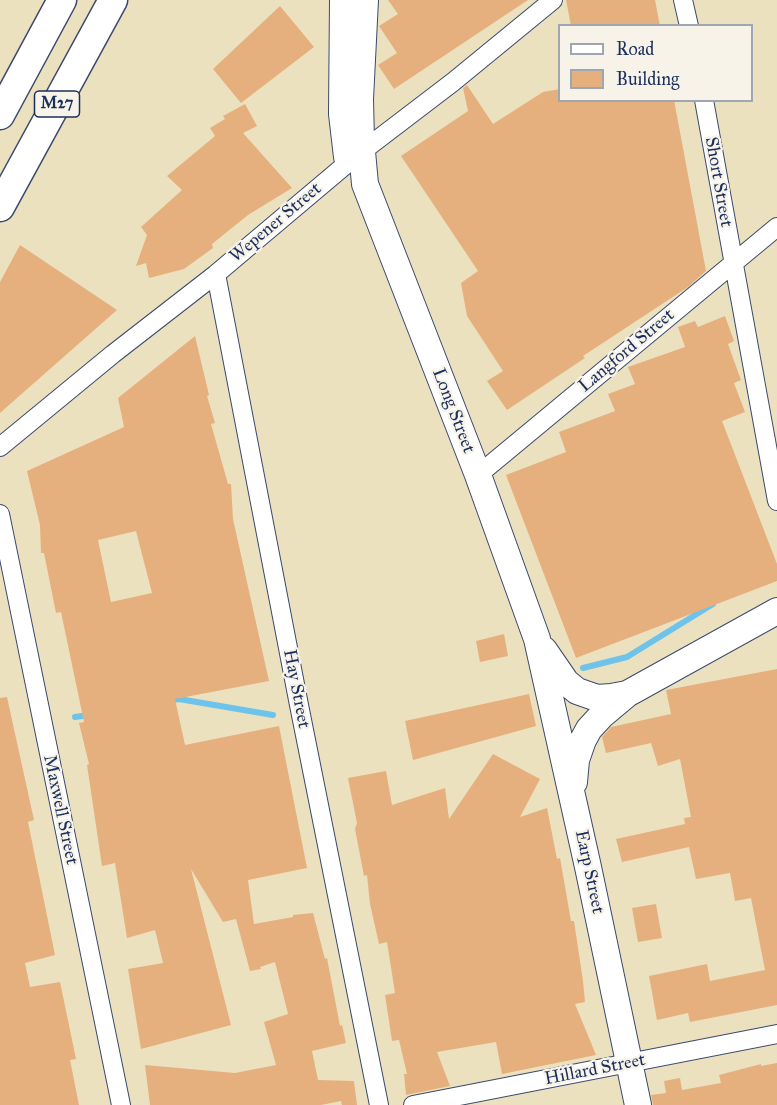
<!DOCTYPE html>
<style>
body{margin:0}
#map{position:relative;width:777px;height:1105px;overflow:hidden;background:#ece1bf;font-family:"IM FELL Great Primer",serif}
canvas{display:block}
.legend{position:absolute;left:558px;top:24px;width:195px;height:78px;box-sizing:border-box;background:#f7f3e8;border:2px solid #9fa5b1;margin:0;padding:8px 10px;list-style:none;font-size:18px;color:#1b2f5e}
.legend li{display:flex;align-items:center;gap:12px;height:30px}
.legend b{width:30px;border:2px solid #9fa5b1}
</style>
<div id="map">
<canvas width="777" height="1105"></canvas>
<ul class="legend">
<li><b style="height:8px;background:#fff"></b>Road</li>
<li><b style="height:16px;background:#e5b07e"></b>Building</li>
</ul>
</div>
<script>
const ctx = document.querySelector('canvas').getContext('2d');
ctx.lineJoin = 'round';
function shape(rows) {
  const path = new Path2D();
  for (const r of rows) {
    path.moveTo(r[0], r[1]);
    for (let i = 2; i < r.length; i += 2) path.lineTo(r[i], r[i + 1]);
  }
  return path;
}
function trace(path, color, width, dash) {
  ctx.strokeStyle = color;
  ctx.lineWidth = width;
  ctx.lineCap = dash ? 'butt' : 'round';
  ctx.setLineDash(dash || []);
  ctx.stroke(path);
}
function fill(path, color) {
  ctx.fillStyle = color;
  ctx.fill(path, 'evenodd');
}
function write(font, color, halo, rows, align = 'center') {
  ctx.font = font + ' "IM FELL Great Primer",serif';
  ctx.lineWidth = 4.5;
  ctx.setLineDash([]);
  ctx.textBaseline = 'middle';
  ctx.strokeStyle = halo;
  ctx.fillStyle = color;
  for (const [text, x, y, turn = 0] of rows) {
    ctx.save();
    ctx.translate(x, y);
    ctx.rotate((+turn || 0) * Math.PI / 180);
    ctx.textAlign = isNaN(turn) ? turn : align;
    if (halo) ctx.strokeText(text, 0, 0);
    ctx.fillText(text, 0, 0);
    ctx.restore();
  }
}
trace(shape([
 [583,668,627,657,713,604],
 [167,701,179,699,273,715],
 [75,717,89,715]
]), '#6ec3ea', 6);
fill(shape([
 [388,0,528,0,394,89,378,65,397,53,379,26,398,14],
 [566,0,655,0,660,26,571,26],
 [280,6,314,47,241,103,213,69],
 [467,85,493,124,543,92,560,89,560,100,674,100,706,271,688,287,583,356,585,358,507,410,487,381,503,371,467,316,461,283,478,271,401,156,468,111,463,88],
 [245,104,257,126,243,133,292,188,248,215,212,244,213,248,184,269,149,278,146,263,136,266,147,235,141,227,182,190,167,176,215,136,210,128,225,119,223,116],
 [20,245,117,310,0,413,0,282],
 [725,316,734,341,728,344,741,380,734,383,745,412,722,421,777,564,777,581,576,658,506,475,566,452,559,432,615,411,608,394,635,384,628,367,685,347,678,327,695,321,698,327],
 [195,336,209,395,207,396,215,423,211,424,228,484,231,484,233,519,269,681,175,699,185,745,279,726,307,868,248,880,254,924,293,917,293,915,313,913,325,959,327,958,340,1026,342,1025,346,1043,312,1051,318,1080,354,1081,357,1105,342,1105,341,1101,321,1105,150,1105,145,1065,235,1073,276,1065,264,1022,288,1014,275,962,260,967,261,969,250,971,236,919,223,922,191,869,231,1025,141,1049,128,969,163,963,155,930,127,938,115,863,102,866,87,765,89,764,79,723,84,722,61,612,56,613,44,553,41,553,40,525,27,471,124,427,118,398],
 [136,531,152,593,111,602,98,540],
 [504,634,508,656,480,662,476,641],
 [777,669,777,1005,690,1022,688,1013,657,1020,649,976,707,964,710,981,765,970,751,898,735,901,730,873,696,879,689,847,622,862,616,839,685,824,684,818,691,817,680,759,658,766,651,743,606,753,602,737,611,727,671,714,666,690],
 [529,694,536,726,413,760,405,721],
 [7,697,34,820,28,822,55,955,25,963,30,987,60,982,76,1059,70,1060,79,1105,0,1105,0,698],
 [493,754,540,779,520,817,547,808,557,859,560,858,571,921,574,921,583,981,585,1002,575,1004,596,1055,502,1074,496,1042,437,1052,450,1086,406,1095,404,1074,407,1074,399,1040,392,1041,385,995,395,993,387,942,379,944,370,904,367,875,364,876,355,829,357,823,348,778,386,771,392,805,445,788,449,819],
 [656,904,662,938,638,942,632,908],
 [777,1063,777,1105,653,1105,651,1095,666,1093,664,1081,680,1078,682,1090,721,1083,719,1075,761,1064,761,1066]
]), '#e5b07e');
const street = shape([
 [683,0,689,26],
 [704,100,777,501],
 [216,274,299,705,379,1105],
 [0,447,113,354,216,274,356,156,453,82,553,0],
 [478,475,777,227],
 [0,514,121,1105],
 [413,1105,777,1034]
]);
const secondary = shape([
 [343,0,342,114,347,157],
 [365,0,360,99,361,141,365,184,478,475,537,639,588,867,638,1105],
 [544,650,566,682,577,691,597,698,611,697,627,694],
 [574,782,576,760,583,740,589,729,602,715,627,694,777,611]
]);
const primary = shape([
 [0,115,62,0],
 [0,207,113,0]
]);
trace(street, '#3a4a6d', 20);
trace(secondary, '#3a4a6d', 28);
trace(primary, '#3a4a6d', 31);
trace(street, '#fff', 18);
trace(secondary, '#fff', 26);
trace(primary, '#fff', 28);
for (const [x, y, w] of [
 [57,104,45]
]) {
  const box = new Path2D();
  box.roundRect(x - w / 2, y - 13, w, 26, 4.5);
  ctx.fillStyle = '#f7f3e8';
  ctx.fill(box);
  trace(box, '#1b2f5e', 1.5);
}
write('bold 16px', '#1b2f5e', null, [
 ["M27",57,104]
]);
write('18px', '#1b2f5e', '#f7f3e8', [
 ["Short Street",718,182,80],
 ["Wepener Street",276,223,-40],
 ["Langford Street",627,351,-40],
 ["Long Street",453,411,69],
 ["Hay Street",296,689,79],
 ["Maxwell Street",60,810,78],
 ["Earp Street",589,872,78],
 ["Hillard Street",595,1070,-11]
]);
</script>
